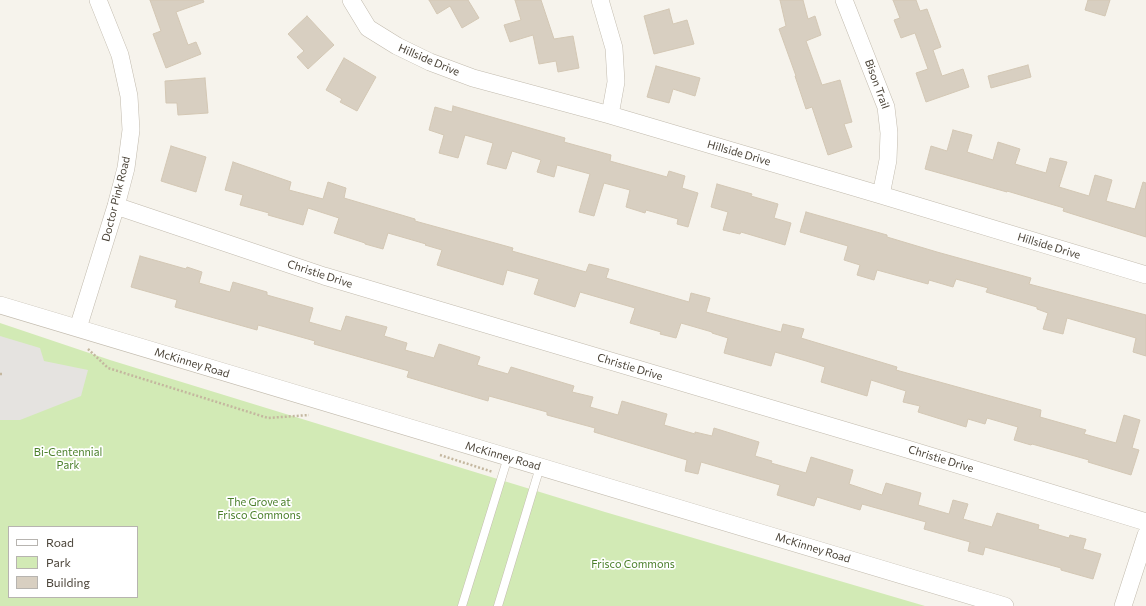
<!DOCTYPE html>
<style>
body{margin:0}
#map{position:relative;width:1146px;height:606px;overflow:hidden;background:#f6f3ec;font-family:Commissioner,sans-serif}
canvas{display:block}
.legend{position:absolute;left:8px;top:526px;width:130px;height:72px;box-sizing:border-box;background:#fff;border:1px solid #b7b4b0;margin:0;padding:5px 7px;list-style:none;font-size:12px;color:#4b4439}
.legend li{display:flex;align-items:center;gap:8px;height:20px}
.legend b{width:20px;border:1px solid #b7b4b0}
</style>
<div id="map">
<canvas width="1146" height="606"></canvas>
<ul class="legend">
<li><b style="height:5px;background:#fff"></b>Road</li>
<li><b style="height:11px;background:#d2eab5"></b>Park</li>
<li><b style="height:11px;background:#d8cfc1"></b>Building</li>
</ul>
</div>
<script>
const ctx = document.querySelector('canvas').getContext('2d');
ctx.lineJoin = 'round';
function fill(path, color) {
  ctx.fillStyle = color;
  ctx.fill(path, 'evenodd');
}
function shape(rows) {
  const path = new Path2D();
  for (const r of rows) {
    path.moveTo(r[0], r[1]);
    for (let i = 2; i < r.length; i += 2) path.lineTo(r[i], r[i + 1]);
  }
  return path;
}
function trace(path, color, width, dash) {
  ctx.strokeStyle = color;
  ctx.lineWidth = width;
  ctx.lineCap = dash ? 'butt' : 'round';
  ctx.setLineDash(dash || []);
  ctx.stroke(path);
}
function write(font, color, halo, rows, align = 'center') {
  ctx.font = font + ' Commissioner,sans-serif';
  ctx.lineWidth = 3.5;
  ctx.setLineDash([]);
  ctx.textBaseline = 'middle';
  ctx.strokeStyle = halo;
  ctx.fillStyle = color;
  for (const [text, x, y, turn = 0] of rows) {
    ctx.save();
    ctx.translate(x, y);
    ctx.rotate((+turn || 0) * Math.PI / 180);
    ctx.textAlign = isNaN(turn) ? turn : align;
    if (halo) ctx.strokeText(text, 0, 0);
    ctx.fillText(text, 0, 0);
    ctx.restore();
  }
}
fill(shape([
 [0,323,110,360,605,512,925,606,0,606],
 [9,527,137,527,137,597,9,597]
]), '#d2eab5');
fill(shape([
 [0,336,40,348,44,361,88,370,81,396,20,420,0,420]
]), '#e5e3e0');
const building = shape([
 [150,0,203,0,204,2,176,12,188,45,196,42,201,54,166,68,153,34,161,31,150,0],
 [429,0,468,0,479,18,462,28,450,6,437,14,429,0],
 [515,0,541,0,554,39,573,36,579,68,558,72,556,61,539,64,533,35,510,42,504,25,521,20,515,0],
 [780,0,803,0,808,19,815,16,821,35,806,41,822,85,840,80,852,122,844,124,852,147,828,155,812,107,806,109,795,76,796,76,779,29,786,26,780,0],
 [893,0,916,0,920,11,927,9,941,47,933,50,942,76,963,69,969,87,926,102,916,73,928,69,915,33,901,38,894,20,900,18,893,0],
 [1088,0,1110,0,1105,16,1085,10,1088,0],
 [669,9,673,24,687,20,694,44,654,54,644,16,669,9],
 [307,16,334,45,308,69,297,57,304,51,288,34,307,16],
 [344,58,376,77,357,111,340,102,342,99,326,90,344,58],
 [1028,65,1031,77,991,88,988,76,1028,65],
 [656,66,700,78,695,96,673,89,669,103,647,97,656,66],
 [205,78,208,113,178,115,177,103,166,103,165,81,205,78],
 [453,106,565,138,564,142,611,155,610,161,667,177,669,171,685,176,682,188,698,193,688,227,677,224,678,219,646,210,645,213,626,207,630,190,604,183,594,216,579,212,590,174,557,165,554,177,537,172,541,160,512,151,506,169,487,164,493,143,465,135,458,158,439,153,444,135,429,130,435,107,452,112,453,106],
 [953,130,972,135,967,152,993,160,998,142,1020,149,1015,164,1046,173,1050,158,1067,162,1059,187,1089,196,1095,175,1112,180,1106,201,1135,209,1143,182,1146,183,1146,237,1063,211,1064,208,1007,191,1007,192,925,169,931,146,947,151,953,130],
 [171,146,206,157,196,192,161,181,171,146],
 [233,162,291,182,289,190,323,199,328,182,346,188,344,198,415,219,415,221,513,248,512,251,586,272,589,264,609,269,606,278,689,302,691,293,710,298,706,312,781,332,783,324,804,329,801,338,897,367,896,370,1041,410,1040,417,1086,430,1084,434,1116,443,1124,415,1140,420,1132,448,1139,450,1131,475,1088,462,1089,460,1032,444,1031,445,1014,440,1018,427,987,418,985,424,968,419,966,427,918,412,920,406,903,402,906,391,871,380,867,396,821,382,825,367,806,361,775,352,771,366,724,353,728,338,712,333,712,332,681,323,676,338,660,334,661,332,630,323,635,308,580,292,575,307,534,294,539,279,507,270,503,285,437,265,442,250,425,245,426,244,388,233,383,249,365,244,365,243,334,233,339,218,308,208,303,225,268,215,269,213,240,205,243,195,225,190,233,162],
 [717,184,752,194,751,196,778,204,774,218,791,223,785,245,741,232,740,234,723,230,728,212,711,207,717,184],
 [806,212,887,235,887,237,937,252,1031,278,1029,284,1146,315,1146,356,1133,352,1136,338,1067,318,1063,334,1043,329,1048,313,1037,309,1037,307,986,292,988,288,956,279,953,287,929,280,928,284,877,270,874,280,857,275,860,265,844,260,848,246,800,232,806,212],
 [140,256,186,269,187,267,202,272,199,283,230,292,233,282,267,292,267,295,313,308,309,322,341,331,346,316,387,327,384,336,407,343,405,350,434,358,439,344,480,357,477,365,508,374,511,367,574,386,572,392,593,397,590,407,618,415,622,401,667,414,664,425,695,434,695,432,712,436,714,428,759,442,755,456,772,461,771,463,806,473,811,457,853,470,849,484,882,495,886,483,921,493,918,505,949,514,953,500,968,504,963,519,992,527,997,513,1039,525,1038,529,1069,538,1070,535,1086,539,1083,549,1101,554,1093,579,1061,570,1061,568,985,547,983,555,968,551,970,542,924,529,926,522,862,504,860,510,817,497,814,506,777,495,780,485,701,462,698,474,685,471,687,460,594,432,595,428,547,415,547,412,489,396,488,401,407,377,409,371,314,344,315,341,258,325,257,330,175,307,177,300,131,287,140,256]
]);
fill(building, '#d8cfc1');
trace(building, '#d3c7b4', 1);
const lane = shape([
 [462,606,508,457],
 [498,606,540,467]
]);
const street = shape([
 [351,0,368,28,397,46,430,62,473,78,610,115,881,195,1146,275],
 [600,0,614,48,616,82,610,115],
 [844,0,886,107,889,133,888,160,881,195],
 [116,206,324,276,907,449,1146,522],
 [0,305,1005,606],
 [78,328,116,206,126,168,131,130,129,96,120,55,98,0],
 [1123,606,1146,535]
]);
trace(lane, '#c2bbae', 9);
trace(street, '#c2bbae', 18);
trace(shape([
 [88,349,108,368,268,418,309,415],
 [0,374,2,374],
 [440,455,493,472]
]), '#c4b79f', 2.5, [2, 2]);
trace(lane, '#fff', 8);
trace(street, '#fff', 17);
write('11px', '#4b4439', '#fff', [
 ["Hillside Drive",429,60,23],
 ["Bison Trail",877,84,70],
 ["Hillside Drive",739,153,16],
 ["Doctor Pink Road",116,199,-76],
 ["Hillside Drive",1049,246,17],
 ["Christie Drive",320,274,18],
 ["McKinney Road",192,363,17],
 ["Christie Drive",630,367,17],
 ["McKinney Road",503,456,16],
 ["Christie Drive",941,459,17],
 ["McKinney Road",813,548,17]
]);
write('11px', '#4a7f2a', '#fff', [
 ["Bi-Centennial",68,452],
 ["Park",68,465],
 ["The Grove at",259,502],
 ["Frisco Commons",259,515],
 ["Frisco Commons",633,564]
]);
</script>
